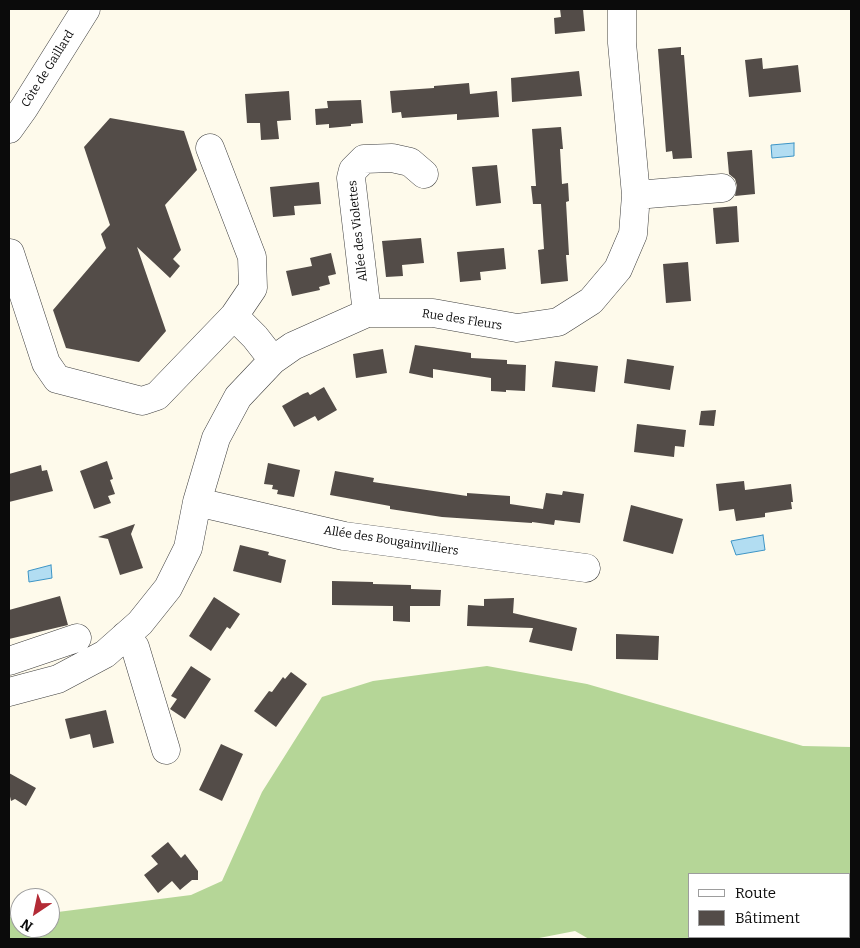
<!DOCTYPE html>
<meta charset="utf-8">
<style>
body{margin:0}
#map{position:relative;width:860px;height:948px;overflow:hidden;background:#fefaeb;font-family:Bitter,serif}
canvas{display:block}
.frame{position:absolute;inset:0;border:10px solid #0b0b0b;pointer-events:none}
.legend{position:absolute;left:688px;top:873px;width:162px;height:65px;box-sizing:border-box;background:#fff;border:1px solid #9d9d9d;margin:0;padding:6px 9px;list-style:none;font-size:15px;color:#0b0b0b}
.legend li{display:flex;align-items:center;gap:10px;height:25px}
.legend b{width:25px;border:1px solid #9d9d9d}
.north{position:absolute;left:10px;top:888px;width:50px;height:50px;box-sizing:border-box;background:#fff;border:1px solid #9d9d9d;border-radius:50%;rotate:214deg;font-size:14px;font-weight:700;line-height:20px;text-align:center;color:#0b0b0b}
.north::after{content:'';display:block;margin:auto;width:18px;height:22px;background:#b32b36;clip-path:polygon(50% 0,100% 100%,50% 72%,0 100%)}
</style>
<div id="map">
<canvas width="860" height="948"></canvas>
<div class="frame"></div>
<ul class="legend">
<li><b style="height:6px;background:#fff"></b>Route</li>
<li><b style="height:14px;background:#534c48"></b>Bâtiment</li>
</ul>
<div class="north">N</div>
</div>
<script>
const ctx = document.querySelector('canvas').getContext('2d');
ctx.lineJoin = 'round';
function fill(path, color) {
  ctx.fillStyle = color;
  ctx.fill(path, 'evenodd');
}
function shape(rows) {
  const path = new Path2D();
  for (const r of rows) {
    path.moveTo(r[0], r[1]);
    for (let i = 2; i < r.length; i += 2) path.lineTo(r[i], r[i + 1]);
  }
  return path;
}
function trace(path, color, width, dash) {
  ctx.strokeStyle = color;
  ctx.lineWidth = width;
  ctx.lineCap = dash ? 'butt' : 'round';
  ctx.setLineDash(dash || []);
  ctx.stroke(path);
}
function write(font, color, halo, rows, align = 'center') {
  ctx.font = font + ' Bitter,serif';
  ctx.lineWidth = 5;
  ctx.setLineDash([]);
  ctx.textBaseline = 'middle';
  ctx.strokeStyle = halo;
  ctx.fillStyle = color;
  for (const [text, x, y, turn = 0] of rows) {
    ctx.save();
    ctx.translate(x, y);
    ctx.rotate((+turn || 0) * Math.PI / 180);
    ctx.textAlign = isNaN(turn) ? turn : align;
    if (halo) ctx.strokeText(text, 0, 0);
    ctx.fillText(text, 0, 0);
    ctx.restore();
  }
}
fill(shape([
 [487,666,587,684,803,746,851,747,851,939,589,939,575,931,534,939,9,939,9,917,20,916,20,928,50,928,50,913,191,895,222,881,262,792,322,697,373,681],
 [689,874,849,874,849,937,689,937]
]), '#b5d697');
const water = shape([
 [794,143,794,156,772,158,771,145,794,143],
 [763,535,765,550,736,555,731,541,763,535],
 [51,565,52,578,29,582,28,571,51,565]
]);
fill(water, '#b2ddf2');
trace(water, '#3d94c5', 1);
fill(shape([
 [560,9,583,9,585,31,555,34,554,18,561,17],
 [681,47,681,55,684,55,692,158,673,159,672,151,666,152,658,49],
 [762,58,763,69,798,65,801,92,749,97,745,60],
 [579,71,582,96,512,102,511,78],
 [469,83,470,94,497,91,499,117,457,120,457,114,402,118,401,112,392,113,390,91,434,88,434,86],
 [289,91,291,120,277,121,279,139,261,140,260,123,247,123,245,94],
 [361,100,363,123,351,124,351,126,329,128,329,124,316,125,315,109,328,108,327,101],
 [110,118,184,131,197,170,165,205,181,250,173,259,180,266,170,278,137,247,166,331,139,362,66,348,53,310,106,248,101,234,110,225,84,147],
 [561,127,563,149,560,149,562,184,568,183,569,201,566,202,569,255,566,255,568,281,541,284,538,250,544,249,541,204,533,204,531,186,536,186,532,129],
 [752,150,755,194,735,196,737,186,735,179,729,174,727,152],
 [497,165,501,203,476,206,472,167],
 [319,182,321,204,294,206,295,215,273,217,270,187],
 [737,206,739,242,716,244,713,208],
 [421,238,424,263,402,265,403,276,386,277,382,241],
 [504,248,506,269,480,272,481,280,460,282,457,252],
 [331,253,336,274,328,276,330,284,319,287,320,290,292,296,286,271,312,266,310,258],
 [688,262,691,301,666,303,663,264],
 [415,345,471,353,471,358,507,360,507,364,526,365,525,391,506,390,506,392,491,391,491,378,433,369,433,378,409,373],
 [383,349,387,373,356,378,353,354],
 [627,359,674,366,670,390,624,383],
 [555,361,598,366,595,392,552,387],
 [324,387,337,410,318,421,315,416,294,427,282,406,303,394,308,392,310,395],
 [716,410,714,426,699,425,701,411],
 [637,424,686,430,684,447,675,446,674,457,634,452],
 [107,461,113,479,110,480,115,494,108,496,111,503,94,509,80,471],
 [268,463,300,470,294,497,277,494,278,490,272,489,273,485,264,484],
 [41,465,42,471,47,470,53,491,9,502,9,474],
 [335,471,374,478,373,482,467,496,467,493,510,496,510,504,543,509,546,493,562,495,563,491,584,494,580,523,555,520,554,525,532,522,532,523,442,517,390,509,390,506,330,495],
 [744,481,745,490,791,484,793,502,791,502,792,509,765,513,765,517,736,521,734,509,719,511,716,484],
 [631,505,683,519,673,554,623,541],
 [135,524,131,534,143,568,120,575,108,539,98,537],
 [240,545,269,552,268,555,286,560,281,583,233,571],
 [332,581,373,582,373,584,411,585,411,589,441,590,440,606,410,606,410,622,393,621,393,606,332,605],
 [60,596,68,625,9,639,9,610],
 [214,597,240,614,230,629,227,627,211,651,189,636],
 [514,598,513,613,577,628,572,651,529,642,533,628,467,626,468,605,484,606,484,599],
 [616,634,659,636,658,660,616,659],
 [191,666,211,679,185,719,170,709,177,699,171,696],
 [291,672,307,684,276,727,254,711,269,691,272,692,283,677,285,679],
 [106,710,114,743,93,748,90,734,70,739,65,719],
 [221,744,243,754,222,801,199,790],
 [9,773,36,788,26,806,15,799,11,801,9,792],
 [168,842,181,858,185,854,198,871,198,880,192,880,180,890,172,881,158,893,144,875,158,864,151,856]
]), '#534c48');
const minor = shape([
 [9,129,24,108,86,9],
 [210,148,252,257,253,288,234,316],
 [636,195,722,188],
 [10,253,46,363,57,379,142,401,157,396,234,316,255,337,273,360],
 [367,313,351,178,353,170,364,159,392,158,410,162,424,174],
 [197,502,344,536,586,568],
 [125,636,135,647,166,750],
 [9,661,77,638],
 [9,692,58,679,105,654,140,623,168,588,188,548,197,502,216,438,238,397,273,360,293,346,367,313,433,313,517,328,558,322,591,301,618,269,633,234,636,195,622,43,622,9]
]);
trace(minor, '#3e3e3e', 29);
trace(minor, '#fff', 28);
write('12px', '#0b0b0b', '#fff', [
 ["Côte de Gaillard",48,69,-58],
 ["Allée des Violettes",358,231,-96],
 ["Rue des Fleurs",462,320,9],
 ["Allée des Bougainvilliers",391,541,9]
]);
</script>
